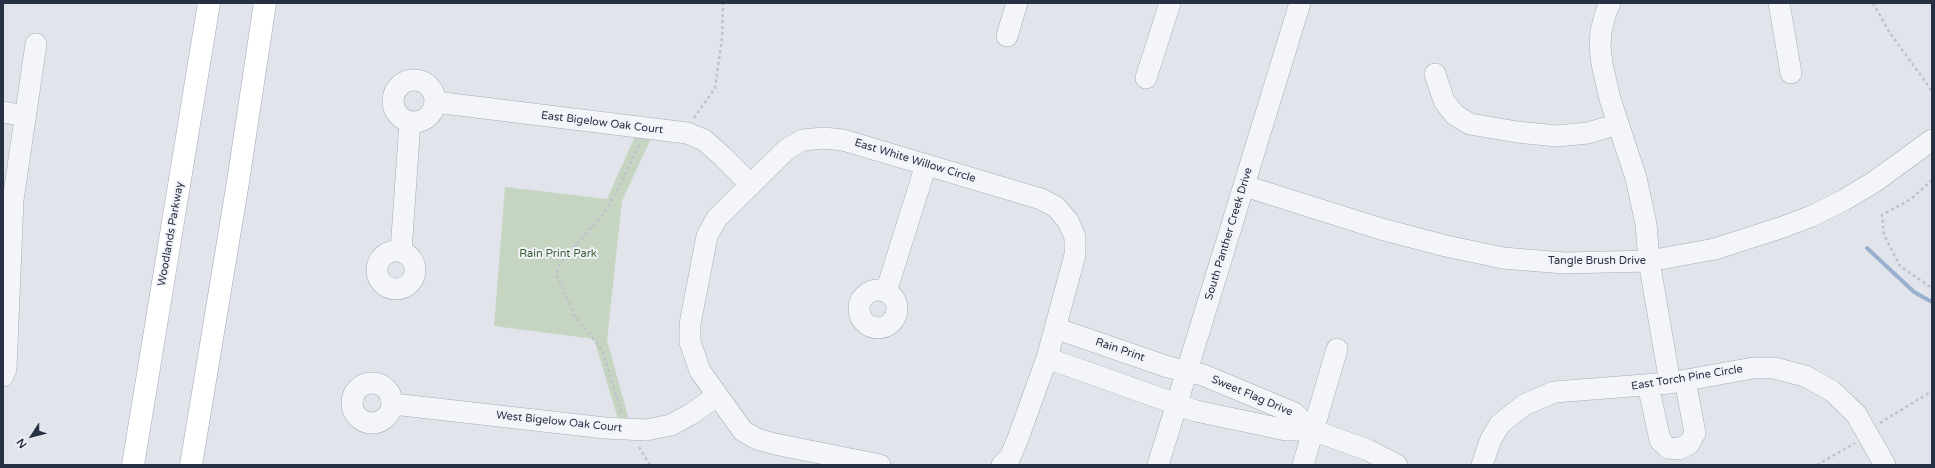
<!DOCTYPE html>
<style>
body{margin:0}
#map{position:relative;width:1935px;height:468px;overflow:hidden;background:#e1e4eb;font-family:"Varela Round",sans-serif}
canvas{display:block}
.frame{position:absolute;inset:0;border:4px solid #283144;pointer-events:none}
.north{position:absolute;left:12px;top:416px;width:40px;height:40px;-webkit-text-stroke:3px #f1f3f8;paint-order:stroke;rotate:234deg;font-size:11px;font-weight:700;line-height:16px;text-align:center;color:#283144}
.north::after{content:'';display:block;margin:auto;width:14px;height:18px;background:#283144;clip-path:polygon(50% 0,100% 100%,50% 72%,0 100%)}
</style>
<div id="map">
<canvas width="1935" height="468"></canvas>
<div class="frame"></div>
<div class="north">N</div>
</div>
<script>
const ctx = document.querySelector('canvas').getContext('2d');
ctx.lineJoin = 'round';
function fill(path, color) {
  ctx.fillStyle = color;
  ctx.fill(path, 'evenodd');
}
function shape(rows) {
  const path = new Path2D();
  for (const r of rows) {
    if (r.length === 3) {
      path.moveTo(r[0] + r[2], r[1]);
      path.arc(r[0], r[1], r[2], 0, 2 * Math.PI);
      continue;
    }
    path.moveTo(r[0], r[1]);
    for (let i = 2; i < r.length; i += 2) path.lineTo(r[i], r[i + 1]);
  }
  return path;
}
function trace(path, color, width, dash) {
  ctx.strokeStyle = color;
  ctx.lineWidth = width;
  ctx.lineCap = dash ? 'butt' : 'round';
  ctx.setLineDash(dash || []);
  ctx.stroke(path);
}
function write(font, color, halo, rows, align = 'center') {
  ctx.font = font + ' "Varela Round",sans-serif';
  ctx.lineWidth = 4;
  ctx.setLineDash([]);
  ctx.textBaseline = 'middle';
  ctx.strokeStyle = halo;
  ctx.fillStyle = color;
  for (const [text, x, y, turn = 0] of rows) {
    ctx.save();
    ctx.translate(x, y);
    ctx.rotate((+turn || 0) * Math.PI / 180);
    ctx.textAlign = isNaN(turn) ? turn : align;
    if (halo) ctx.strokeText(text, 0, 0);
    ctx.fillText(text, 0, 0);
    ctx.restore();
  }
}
fill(shape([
 [636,134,652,136,622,201,607,340,629,420,618,419,594,339,494,326,505,187,607,199]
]), '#c6d5c1');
trace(shape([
 [1867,248,1914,292,1932,302]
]), '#99b1ce', 4);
const minor = shape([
 [1610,3,1606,12,1601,31,1600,47,1602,64,1610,99,1636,178,1646,224,1649,261,1670,383],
 [1779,3,1791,73],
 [1007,36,1017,3],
 [1435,74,1444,101,1455,115,1470,124,1517,132,1557,136,1588,133,1618,124],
 [1146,78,1170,3],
 [414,101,21],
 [435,102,687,133,704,140,723,157,751,185],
 [3,112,25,116],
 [1245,186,1381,229,1446,246,1503,258,1564,263,1649,261,1715,249,1783,227,1812,216,1844,200,1874,182,1932,140],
 [401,251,410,122],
 [396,270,19],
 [878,309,19],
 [886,292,926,165],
 [1055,328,1168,367,1203,375,1294,413,1312,430],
 [1047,358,1196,411,1286,430,1312,430,1368,450,1397,465],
 [3,376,6,369,13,200,36,44],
 [372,403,20],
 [1648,385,1660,440,1668,448,1679,449,1689,444,1695,433,1685,380],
 [393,404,605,428,646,430,671,425,691,414,717,396],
 [880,465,775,444,757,439,743,431,700,371,690,342,690,324,707,236,717,218,787,149,803,140,823,138,843,140,1041,199,1056,207,1068,221,1075,237,1075,255,1047,358,1017,441,1010,457,1002,465],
 [1158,465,1300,3],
 [1303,465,1337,349],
 [1482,465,1491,439,1500,424,1524,405,1554,392,1670,383,1753,368,1774,368,1805,376,1832,391,1856,414,1885,465]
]);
const major = shape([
 [133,465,209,3],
 [191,465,238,182,265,3]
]);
trace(minor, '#a6abb6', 22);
trace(major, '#9fa8b8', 23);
trace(shape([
 [1873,3,1890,33,1932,91],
 [694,118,715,88,722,38,723,3],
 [1932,180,1911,199,1882,215,1884,235,1900,266,1932,288],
 [621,412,602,350,575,316,556,274,560,264,566,256,602,216,619,187,640,143],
 [1880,423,1932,391],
 [639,447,650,465],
 [1817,465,1855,443]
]), '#bfc2ca', 2.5, [3, 3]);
trace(minor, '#f4f5f9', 21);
trace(major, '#fff', 22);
write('11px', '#283144', '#f1f3f8', [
 ["East Bigelow Oak Court",602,123,7],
 ["East White Willow Circle",915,161,17],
 ["Woodlands Parkway",171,234,-80],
 ["South Panther Creek Drive",1229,234,-73],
 ["Tangle Brush Drive",1597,261],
 ["Rain Print",1120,350,19],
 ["East Torch Pine Circle",1687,378,-9],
 ["Sweet Flag Drive",1252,396,23],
 ["West Bigelow Oak Court",559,422,6]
]);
write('11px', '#3b6134', '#f1f3f8', [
 ["Rain Print Park",558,254]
]);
</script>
